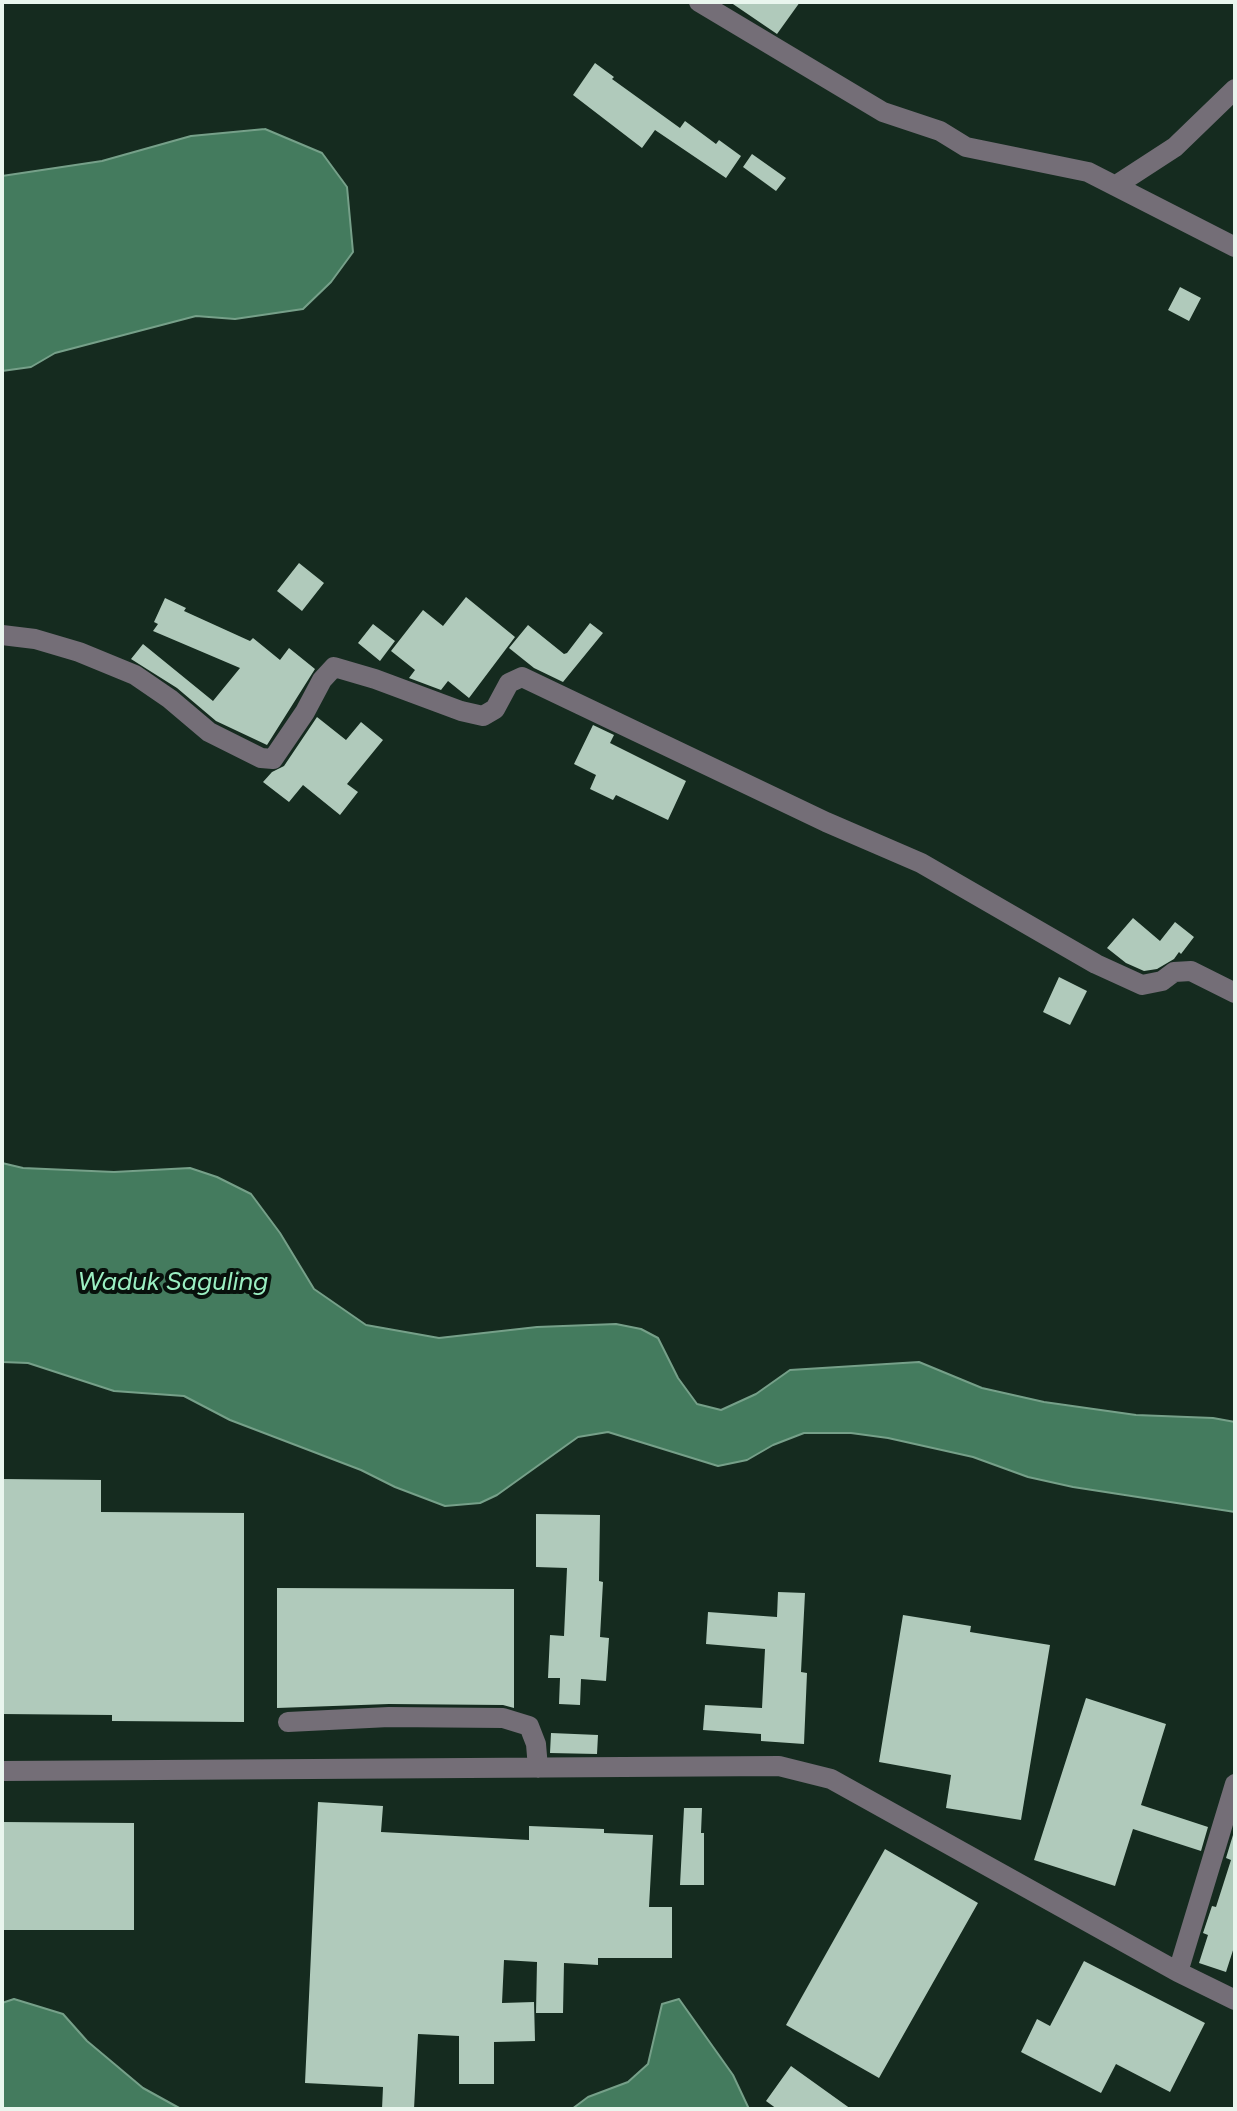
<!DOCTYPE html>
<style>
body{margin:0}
#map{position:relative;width:1237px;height:2111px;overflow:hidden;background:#152b1f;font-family:Figtree,sans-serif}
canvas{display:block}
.frame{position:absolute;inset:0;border:4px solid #e9f6ee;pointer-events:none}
</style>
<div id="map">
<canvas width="1237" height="2111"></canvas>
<div class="frame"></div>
</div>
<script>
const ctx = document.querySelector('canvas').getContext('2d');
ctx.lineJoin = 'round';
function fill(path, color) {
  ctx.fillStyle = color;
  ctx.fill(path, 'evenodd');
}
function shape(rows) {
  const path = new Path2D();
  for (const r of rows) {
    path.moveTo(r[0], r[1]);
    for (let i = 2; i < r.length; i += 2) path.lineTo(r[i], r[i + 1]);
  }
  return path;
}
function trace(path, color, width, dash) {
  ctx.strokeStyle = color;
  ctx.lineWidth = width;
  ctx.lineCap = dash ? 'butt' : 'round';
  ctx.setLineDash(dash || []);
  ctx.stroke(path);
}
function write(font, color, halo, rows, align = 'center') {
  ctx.font = font + ' Figtree,sans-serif';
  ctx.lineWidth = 8;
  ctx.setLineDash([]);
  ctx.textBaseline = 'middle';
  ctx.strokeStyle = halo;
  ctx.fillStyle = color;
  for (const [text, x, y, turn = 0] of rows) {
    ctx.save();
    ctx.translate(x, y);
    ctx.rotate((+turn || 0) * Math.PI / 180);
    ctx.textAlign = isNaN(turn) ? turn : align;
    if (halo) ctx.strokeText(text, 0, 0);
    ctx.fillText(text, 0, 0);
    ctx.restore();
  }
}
const water = shape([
 [265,129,322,153,347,187,353,252,331,282,303,309,235,319,196,316,55,353,31,367,2,371,2,176,102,161,191,136,265,129],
 [2,1163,23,1168,114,1172,190,1168,217,1177,251,1194,280,1233,314,1289,366,1325,439,1338,537,1327,616,1324,641,1329,658,1338,678,1378,697,1404,721,1410,756,1394,790,1370,919,1362,982,1388,1044,1402,1136,1415,1213,1418,1235,1422,1235,1512,1073,1487,1028,1477,973,1457,888,1438,851,1433,804,1433,773,1445,747,1460,718,1466,608,1432,578,1437,497,1495,480,1503,445,1506,395,1487,361,1470,230,1420,184,1396,114,1391,28,1363,2,1362,2,1163],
 [14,1999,63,2014,87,2041,143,2088,181,2109,2,2109,2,2003,14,1999],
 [679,1999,733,2075,749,2109,572,2109,588,2097,628,2082,648,2064,662,2004,679,1999]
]);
fill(water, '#447b5e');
trace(water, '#76a089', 2);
fill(shape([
 [730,2,800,2,777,34],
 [595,63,614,77,612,79,680,128,685,121,716,144,719,140,741,156,726,178,655,130,642,148,573,95],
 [752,154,786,178,776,191,743,167],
 [1180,287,1201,298,1189,321,1168,310],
 [299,563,324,583,302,611,277,591],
 [466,597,515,637,469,698,448,681,441,690,409,678,415,670,391,651,423,610,443,626],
 [165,598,186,608,184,611,250,641,253,638,280,660,289,648,315,669,267,745,216,721,177,688,131,659,143,644,213,701,240,668,153,631,158,624,154,622],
 [590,623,603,633,563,682,534,668,509,648,528,625,564,654,567,653],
 [373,624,395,641,380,661,358,643],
 [317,717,346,740,361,722,383,740,347,784,358,792,340,815,303,785,289,802,263,782,272,772,284,766],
 [593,725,614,735,610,743,686,781,668,820,616,795,613,800,590,789,596,775,574,764],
 [1133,918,1160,941,1175,922,1194,937,1181,954,1179,952,1174,959,1157,969,1144,971,1126,963,1107,948],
 [1059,977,1087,991,1070,1025,1043,1012],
 [2,1479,101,1480,101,1512,244,1513,244,1722,112,1721,112,1715,2,1714],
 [536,1514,600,1515,599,1581,603,1582,600,1637,609,1638,606,1681,581,1679,580,1705,559,1704,560,1678,548,1678,550,1635,564,1636,567,1568,536,1567],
 [277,1588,514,1589,514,1708,503,1705,389,1704,277,1708],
 [778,1592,805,1593,801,1672,807,1673,804,1744,761,1741,761,1734,703,1730,705,1705,762,1708,765,1649,706,1644,708,1612,777,1617],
 [903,1615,971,1626,970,1632,1050,1645,1021,1820,946,1808,951,1775,879,1762],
 [1086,1698,1166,1724,1141,1805,1208,1827,1201,1851,1133,1829,1115,1886,1034,1860],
 [551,1733,598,1735,597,1754,550,1753],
 [318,1802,383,1806,381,1832,529,1840,529,1826,604,1829,604,1833,653,1835,649,1907,672,1907,672,1958,598,1958,598,1965,564,1963,563,2013,536,2013,537,1962,504,1960,502,2003,534,2002,535,2041,494,2042,494,2084,459,2084,459,2036,418,2034,414,2109,382,2109,383,2087,305,2083],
 [684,1808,702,1808,701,1833,704,1833,704,1885,680,1885],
 [2,1822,134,1823,134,1930,2,1930],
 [1233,1835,1235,1944,1226,1972,1199,1963,1208,1935,1203,1933,1212,1906,1216,1907,1231,1860,1226,1858],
 [885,1849,978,1903,879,2078,786,2025],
 [1084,1961,1205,2023,1170,2092,1116,2064,1101,2093,1021,2052,1037,2019,1050,2026],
 [791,2066,851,2109,777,2109,766,2101]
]), '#b0cabb');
trace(shape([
 [699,2,883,112,940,131,966,147,1088,172,1235,247],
 [1115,186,1175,147,1235,89],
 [2,635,35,639,79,652,135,675,170,699,209,732,261,758,273,759,305,712,322,680,334,667,375,679,461,711,483,716,495,709,509,683,522,677,826,822,921,863,1096,964,1142,985,1162,981,1174,972,1191,971,1235,993],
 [288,1722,389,1717,503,1718,529,1726,536,1744,538,1768],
 [2,1771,779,1766,831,1779,1178,1972,1235,2000],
 [1178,1972,1235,1784]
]), '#746e77', 20);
write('italic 26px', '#9befc2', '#08110c', [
 ["Waduk Saguling",173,1282]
]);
</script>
